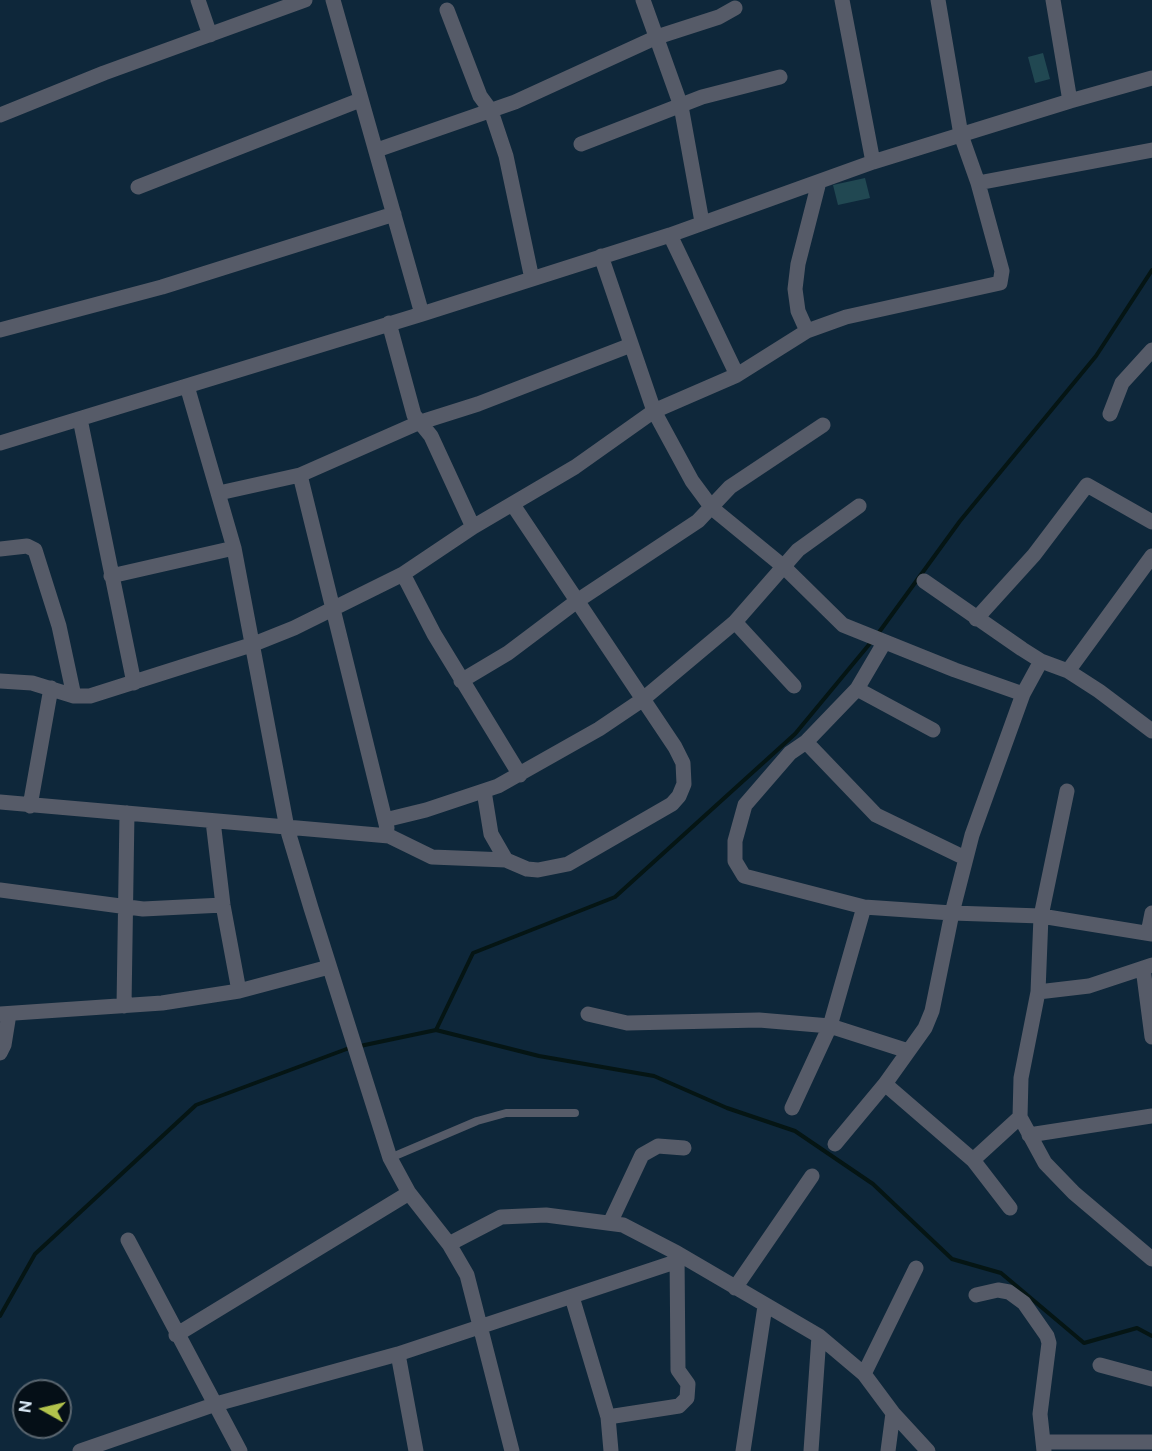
<!DOCTYPE html>
<style>
body{margin:0}
#map{position:relative;width:1152px;height:1451px;overflow:hidden;background:#0e273a;font-family:"Public Sans",sans-serif}
canvas{display:block}
.north{position:absolute;left:12px;top:1379px;width:60px;height:60px;box-sizing:border-box;background:#050f17;border:2px solid #5a6670;border-radius:50%;rotate:278deg;font-size:16px;font-weight:700;line-height:24px;text-align:center;color:#d9e8f5}
.north::after{content:'';display:block;margin:auto;width:21px;height:27px;background:#b2c34c;clip-path:polygon(50% 0,100% 100%,50% 72%,0 100%)}
</style>
<div id="map">
<canvas width="1152" height="1451"></canvas>
<div class="north">N</div>
</div>
<script>
const ctx = document.querySelector('canvas').getContext('2d');
ctx.lineJoin = 'round';
function shape(rows) {
  const path = new Path2D();
  for (const r of rows) {
    path.moveTo(r[0], r[1]);
    for (let i = 2; i < r.length; i += 2) path.lineTo(r[i], r[i + 1]);
  }
  return path;
}
function trace(path, color, width, dash) {
  ctx.strokeStyle = color;
  ctx.lineWidth = width;
  ctx.lineCap = dash ? 'butt' : 'round';
  ctx.setLineDash(dash || []);
  ctx.stroke(path);
}
function fill(path, color) {
  ctx.fillStyle = color;
  ctx.fill(path, 'evenodd');
}
trace(shape([
 [877,635,960,521,1096,356,1152,270],
 [436,1030,539,1056,654,1076,727,1108,795,1131,873,1184,952,1259,1001,1273,1084,1343,1137,1328,1152,1336],
 [360,1046,436,1030,473,953,615,897,795,734,872,641],
 [0,1316,35,1254,196,1105,352,1047]
]), '#051514', 4);
fill(shape([
 [1043,53,1050,79,1035,83,1028,57],
 [865,178,870,198,838,205,833,185]
]), '#214852');
trace(shape([
 [390,1158,477,1121,506,1113,575,1113]
]), '#565b68', 8);
trace(shape([
 [198,0,210,35],
 [333,0,422,314],
 [643,0,681,106,702,222],
 [842,0,873,162],
 [1053,0,1070,101],
 [447,10,480,96,491,111,506,156,532,279],
 [0,115,104,73,305,0],
 [581,144,702,97,780,77],
 [377,150,515,102,657,37,719,17,735,8],
 [978,183,1152,150],
 [138,187,360,100],
 [670,235,737,375],
 [601,256,654,411,692,481,712,508,784,567,843,625,955,670,1023,694],
 [389,323,414,415,431,436,473,527],
 [0,330,162,287,394,214],
 [807,331,798,311,795,289,798,264,819,182],
 [187,386,234,548,287,828,311,908,390,1158,409,1193,449,1244,467,1275,512,1451],
 [1110,414,1122,383,1152,350],
 [80,419,134,683],
 [0,443,422,314,670,235,873,162,1070,101,1152,78],
 [300,475,387,828],
 [219,493,300,475,418,423,478,404,631,345],
 [0,549,27,546,35,550,59,626,74,696],
 [403,574,434,634,520,775],
 [111,576,234,548],
 [924,581,1022,649,1041,661,1068,671,1099,691,1152,731],
 [976,619,1034,555,1087,485,1152,522],
 [735,622,794,686],
 [884,643,857,689,806,742,790,753,745,805,735,841,735,861,744,876,864,907,952,913,1041,916,1152,934],
 [1068,671,1152,556],
 [0,681,32,683,74,696,90,696,254,644,294,628,403,574,473,527,575,467,654,411,737,375,807,331,846,317,1000,283,1002,271,978,183,961,135,938,0],
 [461,681,508,653,577,601,698,521,730,487,823,425],
 [857,689,933,730],
 [806,742,876,815,965,858],
 [484,791,491,834,506,860,527,869,538,870,568,864,672,804,679,796,684,784,683,763,675,747,513,505],
 [1067,791,1041,916,1038,992,1021,1078,1020,1117,1045,1163,1074,1193,1152,1259],
 [0,802,389,836,432,857,506,860],
 [30,806,51,688],
 [385,820,426,810,498,786,599,729,642,700,735,622,798,550,859,506],
 [213,821,223,905,239,991],
 [0,890,143,909,223,905],
 [1148,933,1152,913],
 [1143,968,1152,1037],
 [1038,992,1089,986,1152,965],
 [124,1006,127,813],
 [0,1014,162,1003,239,991,329,967],
 [588,1014,627,1023,759,1020,830,1026,908,1051],
 [0,1053,4,1045,9,1014],
 [885,1084,973,1160,1010,1208],
 [792,1108,830,1026,864,907],
 [1029,1135,1152,1116],
 [835,1144,885,1084,925,1028,932,1011,952,913,972,835,1023,694,1041,661],
 [973,1160,1020,1117],
 [610,1223,642,1155,658,1146,684,1148],
 [128,1240,240,1451],
 [449,1244,501,1217,546,1215,623,1225,677,1253,819,1336,864,1374,893,1413,928,1451],
 [735,1288,812,1176],
 [976,1295,998,1290,1009,1292,1024,1303,1047,1336,1049,1343,1040,1414,1044,1451],
 [572,1297,608,1417,611,1451],
 [176,1335,409,1193],
 [398,1354,416,1451],
 [1100,1365,1152,1379],
 [864,1374,916,1268],
 [608,1417,679,1406,687,1398,688,1384,678,1370,677,1253],
 [1043,1442,1152,1442],
 [80,1451,216,1404,398,1354,678,1261],
 [743,1451,765,1306],
 [811,1451,819,1336],
 [888,1451,893,1413]
]), '#565b68', 15);
</script>
